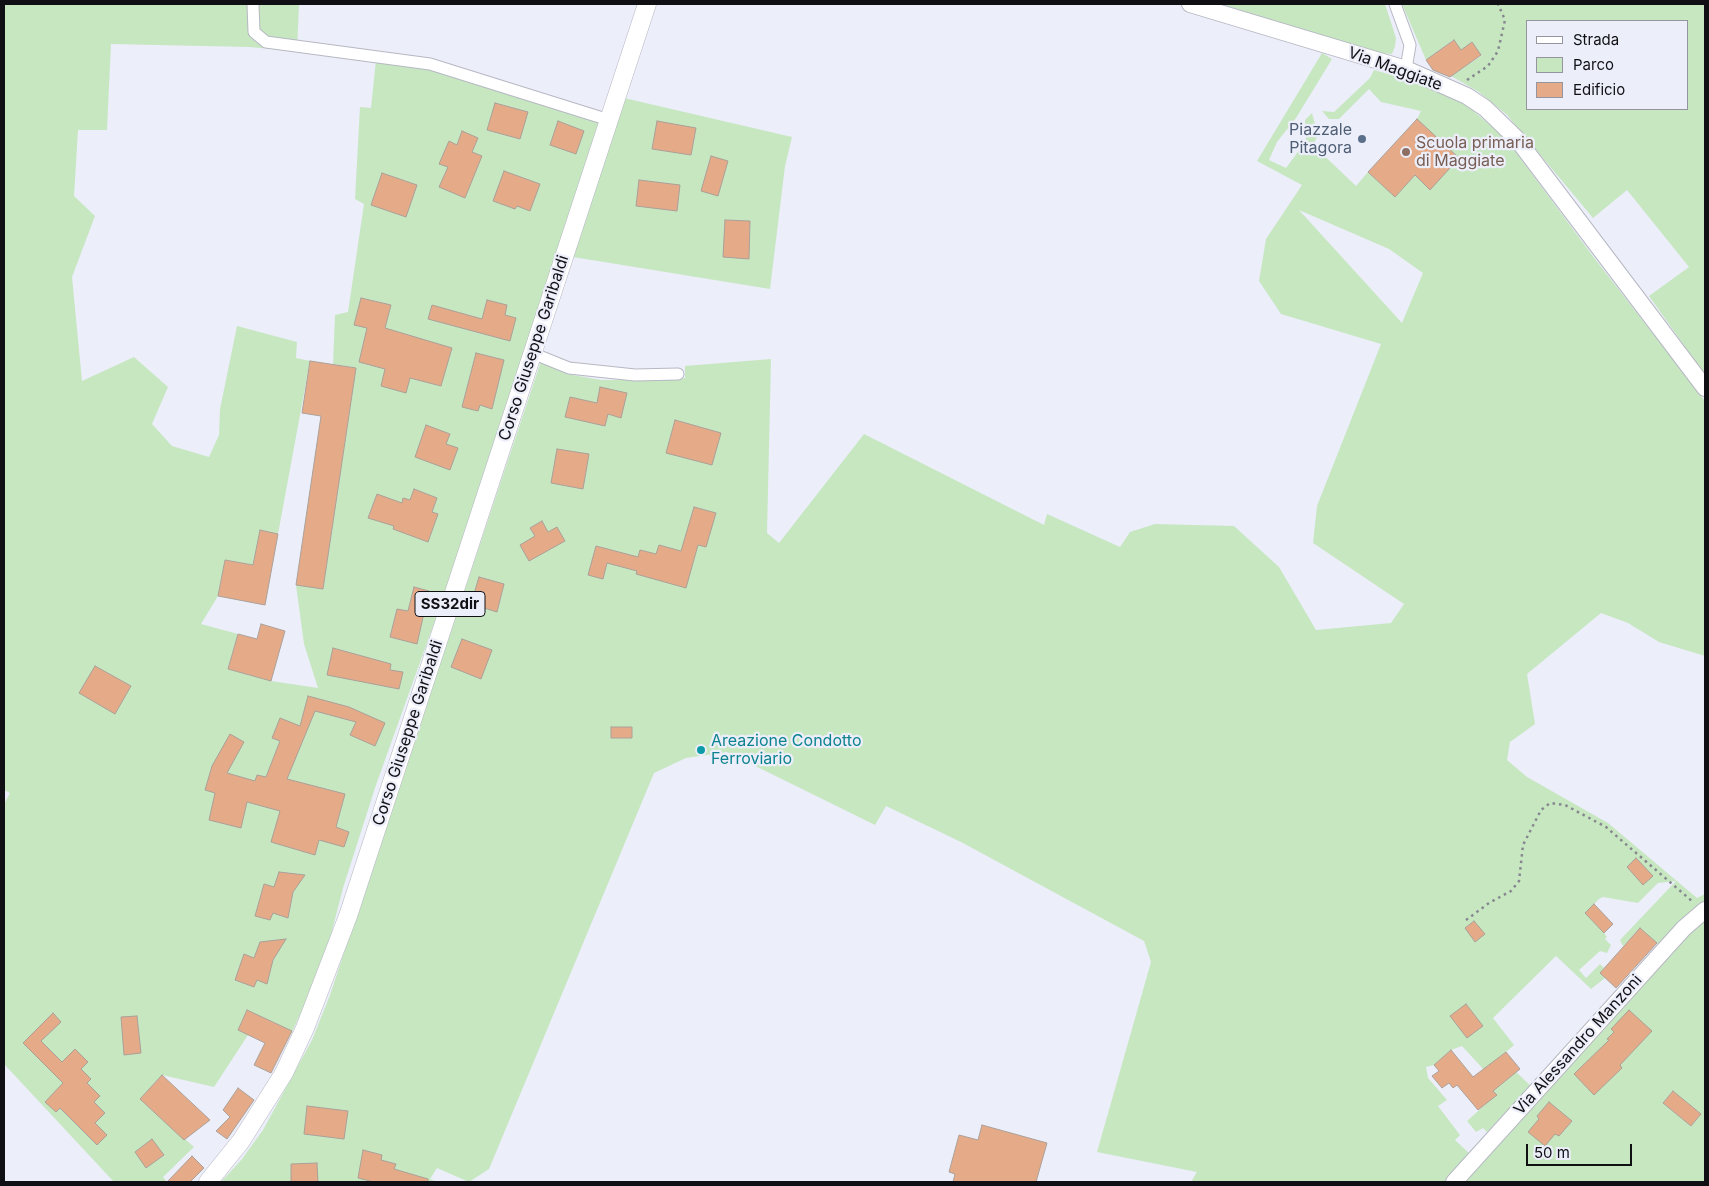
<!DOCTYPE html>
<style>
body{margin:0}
#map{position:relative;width:1709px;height:1186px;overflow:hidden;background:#eceefa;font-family:Inter,sans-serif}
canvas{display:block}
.frame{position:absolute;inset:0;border:5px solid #101014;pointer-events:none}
.legend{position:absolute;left:1526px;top:20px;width:162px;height:90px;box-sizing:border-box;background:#eceefa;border:1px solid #94959e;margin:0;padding:6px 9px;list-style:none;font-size:15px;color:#101014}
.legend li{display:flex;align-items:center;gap:10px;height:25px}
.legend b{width:25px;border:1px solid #94959e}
.scale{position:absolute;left:1526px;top:1144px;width:106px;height:22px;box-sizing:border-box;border:2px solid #101014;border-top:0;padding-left:6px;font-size:15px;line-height:18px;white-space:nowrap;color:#101014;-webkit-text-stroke:4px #eceefa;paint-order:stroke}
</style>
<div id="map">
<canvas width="1709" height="1186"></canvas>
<div class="frame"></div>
<ul class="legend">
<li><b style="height:6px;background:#fff"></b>Strada</li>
<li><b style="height:14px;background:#c7e7c1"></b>Parco</li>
<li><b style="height:14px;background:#e5ab88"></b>Edificio</li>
</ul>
<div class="scale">50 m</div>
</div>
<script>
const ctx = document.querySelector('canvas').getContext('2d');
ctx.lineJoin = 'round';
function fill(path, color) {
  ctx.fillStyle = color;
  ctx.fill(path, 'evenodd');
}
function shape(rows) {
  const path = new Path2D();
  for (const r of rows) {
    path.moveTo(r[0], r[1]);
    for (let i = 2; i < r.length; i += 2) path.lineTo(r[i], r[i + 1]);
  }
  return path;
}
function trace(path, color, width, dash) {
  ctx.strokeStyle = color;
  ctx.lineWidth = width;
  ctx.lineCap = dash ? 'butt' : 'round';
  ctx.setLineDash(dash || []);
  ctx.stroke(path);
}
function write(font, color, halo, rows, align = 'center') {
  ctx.font = font + ' Inter,sans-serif';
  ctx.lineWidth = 4.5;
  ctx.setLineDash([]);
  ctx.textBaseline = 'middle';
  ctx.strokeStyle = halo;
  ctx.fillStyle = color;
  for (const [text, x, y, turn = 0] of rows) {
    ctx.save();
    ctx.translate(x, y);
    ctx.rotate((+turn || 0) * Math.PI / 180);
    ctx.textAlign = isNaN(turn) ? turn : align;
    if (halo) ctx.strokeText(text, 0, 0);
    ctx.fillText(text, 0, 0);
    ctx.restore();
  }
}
fill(shape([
 [4,4,299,4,297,51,249,47,111,44,107,130,78,130,74,196,95,216,72,277,82,381,134,357,168,387,152,424,172,446,209,457,219,435,220,409,237,326,297,342,296,358,310,361,278,534,260,530,253,565,225,560,218,596,201,624,238,634,228,669,271,681,318,688,304,644,296,585,323,588,356,368,333,364,335,315,348,312,364,204,355,199,360,107,371,108,376,60,432,70,600,123,460,551,376,785,343,888,324,962,292,1032,247,1010,238,1030,248,1035,214,1087,162,1075,140,1099,194,1147,163,1177,167,1182,114,1182,4,1064,4,804,10,793,4,790],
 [1221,4,1385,4,1396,38,1395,46,1392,54,1379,53],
 [1402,4,1705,4,1705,375,1649,296,1689,267,1627,190,1593,218,1507,115,1479,92,1451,76,1481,56,1472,42,1461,50,1453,40,1426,60],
 [1528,21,1688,21,1688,109,1528,109],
 [1322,53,1332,59,1296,118,1277,142,1269,160,1286,168,1306,141,1305,120,1312,113,1318,135,1313,145,1356,186,1368,172,1395,196,1415,175,1430,189,1417,119,1421,111,1381,102,1369,89,1339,119,1329,119,1322,111,1334,112,1370,78,1374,70,1420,83,1462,101,1506,139,1595,259,1705,401,1705,656,1659,642,1628,623,1601,613,1527,674,1535,724,1510,742,1507,760,1527,777,1608,823,1697,898,1705,894,1705,902,1694,909,1659,945,1640,928,1623,946,1620,940,1676,881,1658,883,1638,903,1603,897,1599,899,1585,913,1604,933,1607,937,1605,939,1611,945,1607,953,1600,951,1579,970,1586,978,1600,964,1604,968,1600,973,1605,978,1591,989,1556,956,1493,1018,1514,1045,1506,1052,1484,1070,1462,1046,1451,1050,1434,1065,1426,1067,1428,1078,1447,1100,1438,1106,1460,1135,1455,1140,1471,1155,1446,1182,1191,1182,1197,1172,1097,1152,1151,962,1144,941,961,842,886,806,875,825,727,752,686,758,654,773,489,1169,469,1182,437,1168,430,1179,437,1182,221,1182,242,1159,263,1130,312,1040,330,995,541,361,567,374,601,380,667,380,685,378,685,366,771,359,767,533,779,543,864,434,1044,525,1047,514,1120,547,1130,532,1155,524,1234,526,1279,567,1316,630,1391,623,1404,604,1313,543,1317,506,1381,344,1281,314,1259,281,1266,239,1302,185,1257,161],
 [1299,210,1389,249,1423,273,1402,323],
 [624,98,792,137,785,166,770,289,573,257],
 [1705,916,1705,1182,1460,1182],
 [1673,1091,1701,1114,1691,1126,1663,1103],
 [1516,1072,1531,1086,1487,1132,1483,1128,1476,1132,1467,1121,1496,1095,1491,1089,1504,1077,1507,1080]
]), '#c7e7c1');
const building = shape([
 [1454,40,1461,50,1472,42,1481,55,1450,77,1433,70,1426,60,1454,40],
 [495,103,528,112,520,139,487,130,495,103],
 [1417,119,1459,158,1430,190,1415,175,1395,197,1368,172,1417,119],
 [558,121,584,131,576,154,550,145,558,121],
 [657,121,696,128,691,155,652,149,657,121],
 [462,131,478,138,472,152,482,156,465,198,439,187,448,167,439,164,449,141,457,145,462,131],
 [711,156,728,161,718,196,701,191,711,156],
 [504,171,540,184,530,211,517,206,515,209,493,201,504,171],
 [382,173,417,185,406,217,371,205,382,173],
 [639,180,680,185,677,211,636,206,639,180],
 [725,220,750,221,749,259,723,257,725,220],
 [361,298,391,305,385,328,452,348,441,386,410,378,406,393,381,386,385,369,359,362,367,328,354,325,361,298],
 [487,300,507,305,505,315,516,318,510,341,428,319,432,305,482,319,487,300],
 [476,353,504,360,492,409,480,405,478,411,462,407,476,353],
 [310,361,356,368,323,589,296,585,321,416,302,413,310,361],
 [600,387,627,393,621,418,608,414,605,426,565,417,570,397,597,403,600,387],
 [675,420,721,433,712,465,666,453,675,420],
 [426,425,450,434,446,444,458,448,450,470,415,457,426,425],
 [557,449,589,454,583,489,551,483,557,449],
 [414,489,437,498,432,512,438,514,428,542,393,529,394,526,368,518,377,494,402,503,403,498,410,500,414,489],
 [694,507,716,513,706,547,698,545,686,588,636,574,637,571,607,563,603,579,588,575,596,546,638,557,640,550,656,554,659,545,681,551,694,507],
 [542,521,548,532,557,527,565,541,529,561,520,545,535,536,530,528,542,521],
 [260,530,278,534,265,605,218,596,225,560,253,565,260,530],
 [479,577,504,584,497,612,471,604,479,577],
 [414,587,429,591,417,644,390,637,397,609,408,611,414,587],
 [261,624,285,631,271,681,228,669,238,634,257,639,261,624],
 [462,639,492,650,481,679,451,667,462,639],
 [333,648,391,664,390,670,403,672,399,689,327,675,333,648],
 [95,666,131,686,115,714,79,693,95,666],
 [308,696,349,707,385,723,375,746,350,735,356,722,315,711,287,779,345,794,336,827,349,832,344,847,319,840,315,855,271,842,280,811,247,802,241,828,209,820,215,793,205,790,212,766,230,734,244,742,227,773,255,781,257,775,266,777,280,741,272,738,280,718,300,726,308,696],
 [611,727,632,727,632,738,611,738,611,727],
 [1636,858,1653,876,1643,885,1627,867,1636,858],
 [279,872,305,875,293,892,288,918,273,913,270,920,255,916,264,884,274,887,279,872],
 [1594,904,1613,924,1604,933,1585,913,1594,904],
 [1474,921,1485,934,1475,942,1465,928,1474,921],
 [1640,928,1657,943,1616,988,1600,973,1640,928],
 [286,939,273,960,267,984,257,980,254,987,235,980,244,954,254,958,260,942,286,939],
 [1466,1004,1483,1026,1467,1038,1450,1016,1466,1004],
 [247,1010,292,1031,271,1073,254,1065,265,1043,238,1030,247,1010],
 [1629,1010,1652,1031,1620,1065,1622,1068,1594,1095,1574,1074,1609,1040,1607,1039,1614,1032,1611,1029,1629,1010],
 [53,1013,61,1022,41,1041,62,1062,75,1049,88,1062,81,1069,91,1079,87,1083,100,1096,94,1102,105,1113,95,1123,107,1135,97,1145,60,1108,56,1112,45,1102,63,1083,23,1043,53,1013],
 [137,1016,141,1053,124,1055,121,1017,137,1016],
 [1451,1050,1473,1077,1506,1052,1520,1069,1493,1091,1497,1095,1478,1110,1457,1085,1453,1088,1449,1083,1442,1088,1432,1076,1439,1071,1434,1065,1451,1050],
 [162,1075,210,1120,184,1140,140,1099,162,1075],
 [238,1088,254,1100,227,1139,216,1131,230,1117,223,1110,238,1088],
 [1673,1091,1701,1114,1691,1126,1663,1103,1673,1091],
 [1549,1102,1572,1121,1559,1136,1555,1134,1545,1146,1528,1132,1539,1119,1537,1116,1549,1102],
 [307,1106,348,1111,344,1139,304,1134,307,1106],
 [982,1125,1047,1143,1036,1182,953,1182,955,1174,949,1172,959,1135,978,1140,982,1125],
 [152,1139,164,1155,146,1168,135,1152,152,1139],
 [363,1150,382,1155,381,1160,396,1164,394,1169,428,1179,428,1182,374,1182,358,1178,363,1150],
 [192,1156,204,1168,190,1182,167,1182,192,1156],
 [317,1163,318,1182,291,1182,291,1164,317,1163]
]);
fill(building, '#e5ab88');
trace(building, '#aba099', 1);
const street = shape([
 [253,4,254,32,266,42,430,64,609,120],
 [1395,4,1410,45,1406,69],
 [532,353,569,368,635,375,678,374]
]);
const secondary = shape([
 [1190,4,1406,69,1467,96,1485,108,1517,139,1705,388],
 [1454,1182,1684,928,1705,910]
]);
const primary = shape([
 [208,1182,241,1141,284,1073,305,1028,348,916,647,4]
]);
trace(street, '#b6b8c3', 13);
trace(secondary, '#b6b8c3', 18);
trace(primary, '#b6b8c3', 19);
trace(shape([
 [1467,80,1488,66,1498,51,1505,20,1498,4],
 [1466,920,1489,903,1511,891,1519,881,1523,845,1541,810,1550,803,1565,805,1606,827,1693,902]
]), '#86878f', 2.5, [2.5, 4]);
trace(street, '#fff', 11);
trace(secondary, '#fff', 16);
trace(primary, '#fff', 18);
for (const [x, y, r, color] of [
 [1362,139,5,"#5c6f8a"],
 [1406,152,5,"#8d6e63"],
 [701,750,5,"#0f9aa8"]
]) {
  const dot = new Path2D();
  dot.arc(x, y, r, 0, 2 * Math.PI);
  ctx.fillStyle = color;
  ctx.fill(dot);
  trace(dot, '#eceefa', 2);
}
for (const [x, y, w] of [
 [450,604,70]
]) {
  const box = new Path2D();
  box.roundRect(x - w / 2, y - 12.5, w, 25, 4);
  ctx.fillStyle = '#eceefa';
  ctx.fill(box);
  trace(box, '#101014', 1);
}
write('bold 15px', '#101014', null, [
 ["SS32dir",450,604]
]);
write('16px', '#101014', '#eceefa', [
 ["Via Maggiate",1395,69,20],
 ["Corso Giuseppe Garibaldi",534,348,-72],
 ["Corso Giuseppe Garibaldi",408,733,-72],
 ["Via Alessandro Manzoni",1578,1045,-48]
]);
write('16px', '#4e5e75', '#eceefa', [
 ["Piazzale",1352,130],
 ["Pitagora",1352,148]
], 'right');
write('16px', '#785e54', '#eceefa', [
 ["Scuola primaria",1416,143],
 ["di Maggiate",1416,161]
], 'left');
write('16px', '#0d838f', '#eceefa', [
 ["Areazione Condotto",711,741],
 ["Ferroviario",711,759]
], 'left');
</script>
